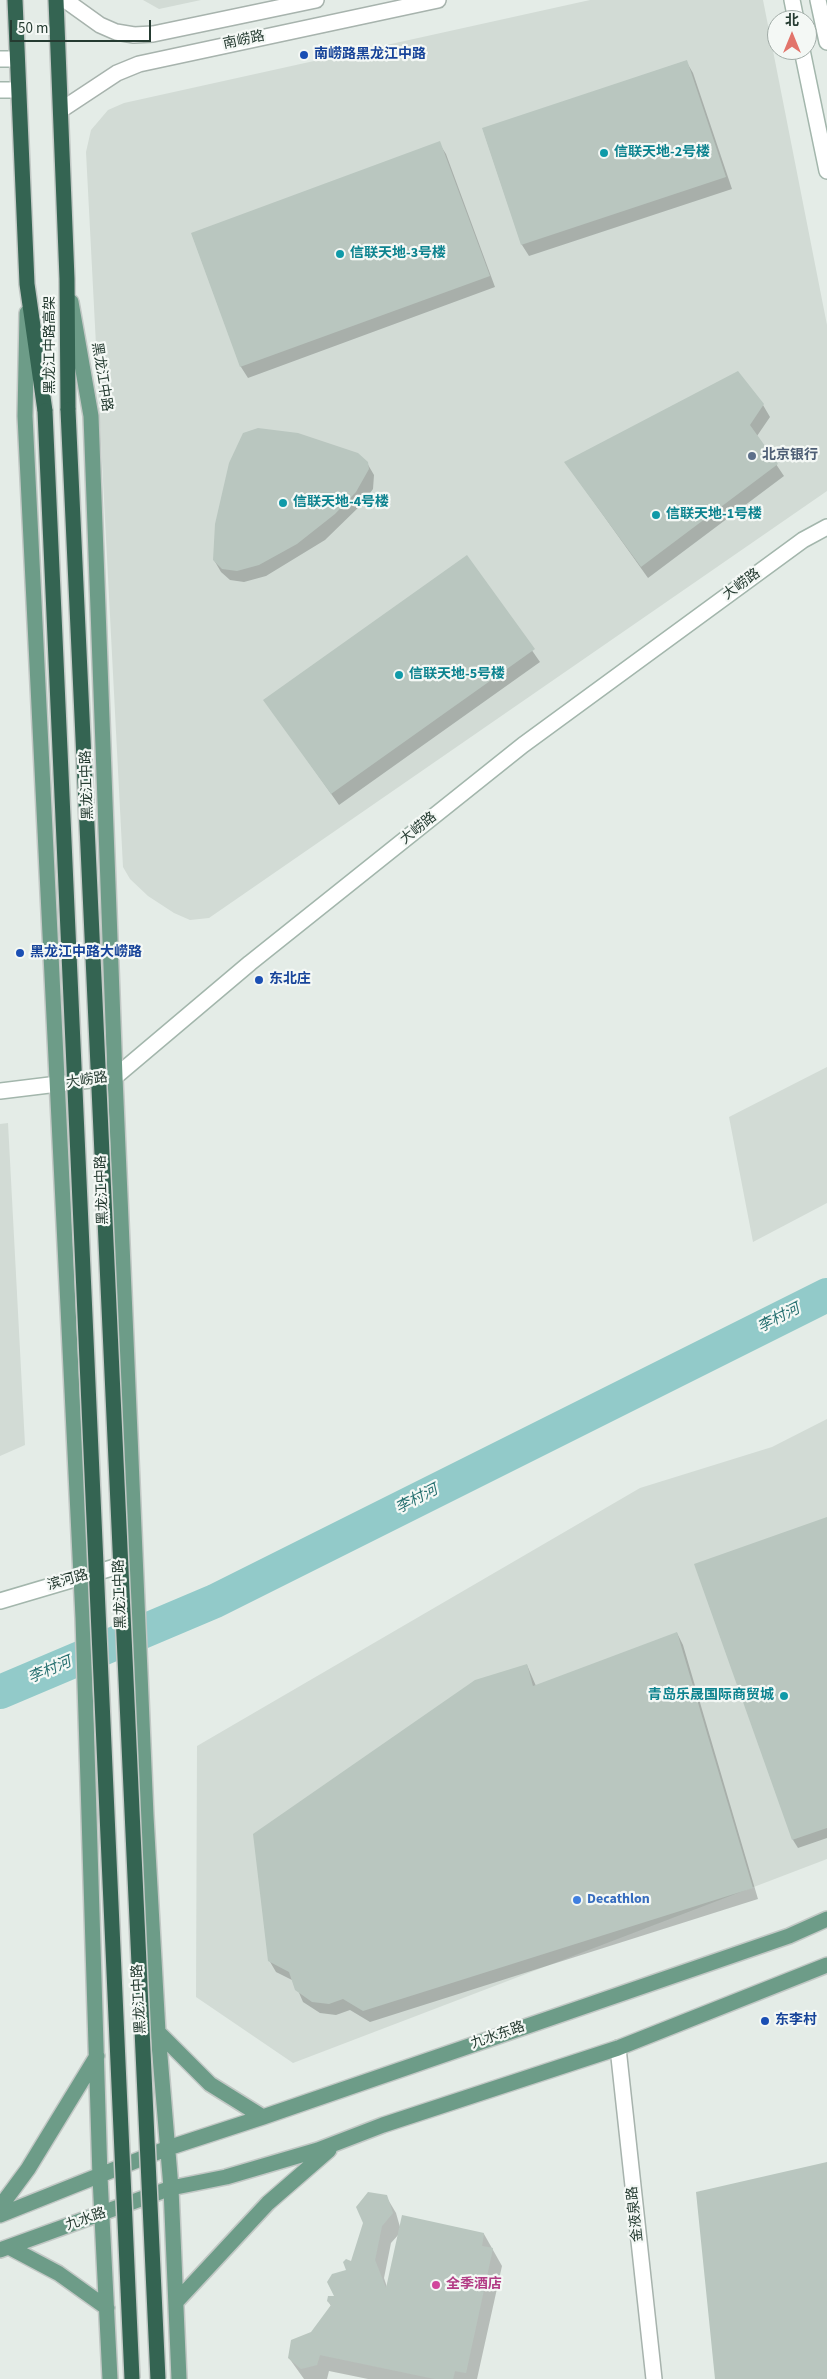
<!DOCTYPE html>
<meta charset="utf-8">
<style>
body{margin:0}
#map{position:relative;width:827px;height:2379px;overflow:hidden;background:#e4ece7;font-family:"Source Sans 3","Noto Sans SC",sans-serif}
canvas{display:block}
.north{position:absolute;left:767px;top:10px;width:50px;height:50px;box-sizing:border-box;background:#f4f8f5;border:1px solid #a1aca7;border-radius:50%;rotate:0deg;font-size:14px;font-weight:700;line-height:20px;text-align:center;color:#253b31}
.north::after{content:'';display:block;margin:auto;width:18px;height:22px;background:#e2746b;clip-path:polygon(50% 0,100% 100%,50% 72%,0 100%)}
.scale{position:absolute;left:10px;top:20px;width:141px;height:22px;box-sizing:border-box;border:2px solid #253b31;border-top:0;padding-left:6px;font-size:15px;line-height:18px;white-space:nowrap;color:#253b31;-webkit-text-stroke:4px #f4f8f5;paint-order:stroke}
</style>
<div id="map">
<canvas width="827" height="2379"></canvas>
<div class="north">北</div>
<div class="scale">50 m</div>
</div>
<script>
const ctx = document.querySelector('canvas').getContext('2d');
ctx.lineJoin = 'round';
function fill(path, color) {
  ctx.fillStyle = color;
  ctx.fill(path, 'evenodd');
}
function shape(rows) {
  const path = new Path2D();
  for (const r of rows) {
    path.moveTo(r[0], r[1]);
    for (let i = 2; i < r.length; i += 2) path.lineTo(r[i], r[i + 1]);
  }
  return path;
}
function trace(path, color, width, dash) {
  ctx.strokeStyle = color;
  ctx.lineWidth = width;
  ctx.lineCap = dash ? 'butt' : 'round';
  ctx.setLineDash(dash || []);
  ctx.stroke(path);
}
function write(font, color, halo, rows, align = 'center') {
  ctx.font = font + ' "Source Sans 3","Noto Sans SC",sans-serif';
  ctx.lineWidth = 4.5;
  ctx.setLineDash([]);
  ctx.textBaseline = 'middle';
  ctx.strokeStyle = halo;
  ctx.fillStyle = color;
  for (const [text, x, y, turn = 0] of rows) {
    ctx.save();
    ctx.translate(x, y);
    ctx.rotate((+turn || 0) * Math.PI / 180);
    ctx.textAlign = isNaN(turn) ? turn : align;
    if (halo) ctx.strokeText(text, 0, 0);
    ctx.fillText(text, 0, 0);
    ctx.restore();
  }
}
fill(shape([
 [143,0,201,0,159,9],
 [590,0,763,0,827,325,827,491,209,918,190,920,174,913,148,896,130,879,123,867,86,152,91,130,108,110,124,103],
 [827,1067,827,1203,753,1242,729,1117],
 [8,1123,25,1445,0,1456,0,1124],
 [827,1419,827,1859,293,2063,196,1997,197,1746,640,1488,772,1447]
]), '#d2dbd5');
fill(shape([
 [686,61,693,73,732,189,529,256,522,245,483,129],
 [439,143,446,154,495,287,248,378,241,367,192,234],
 [763,405,770,417,757,436,784,476,648,578,566,463],
 [367,463,374,475,373,489,362,504,325,540,266,576,244,582,230,580,221,572,214,560],
 [467,557,540,662,339,805,265,700],
 [827,1518,827,1838,798,1848,793,1840],
 [677,1633,683,1645,758,1899,370,2022,350,2010,336,2015,320,2013,303,2002,294,1981,276,1972,269,1960,527,1665,536,1686],
 [386,2196,396,2213,400,2227,484,2234,502,2266,477,2379,368,2379,329,2371,327,2379,304,2379,289,2358,312,2333,331,2306,328,2301,336,2297],
 [399,2234,387,2287,384,2278,391,2243]
]), '#0003');
trace(shape([
 [0,1692,215,1601,827,1295]
]), '#92cac9', 34);
fill(shape([
 [687,60,726,177,521,245,482,128],
 [440,141,490,276,240,367,191,233],
 [738,371,764,404,750,425,778,464,641,567,564,462],
 [258,428,298,433,358,453,368,462,369,469,356,492,335,514,297,544,259,565,237,571,222,569,213,560,215,524,229,463,243,433],
 [467,555,535,649,331,794,263,700],
 [827,1517,827,1828,792,1840,694,1564],
 [677,1632,753,1888,363,2011,343,1999,329,2004,312,2002,295,1990,289,1972,268,1961,253,1834,475,1680,527,1664,533,1686],
 [827,2162,827,2379,715,2379,696,2192],
 [368,2192,387,2195,393,2213,382,2226,375,2260,386,2288,402,2215,484,2233,482,2246,493,2248,466,2373,455,2371,453,2379,435,2379,320,2355,317,2365,301,2369,288,2358,291,2340,311,2332,331,2305,327,2301,328,2296,334,2296,327,2282,332,2274,346,2270,343,2262,346,2259,351,2261,363,2223,356,2207]
]), '#b9c6bf');
const street = shape([
 [65,0,100,25,116,32,134,35,153,34,316,0],
 [61,110,117,73,139,64,438,0],
 [618,2048,654,2379]
]);
const secondary = shape([
 [792,0,796,20],
 [818,0,827,42],
 [802,50,827,171],
 [0,59,17,59],
 [0,90,18,90],
 [0,1091,115,1077,250,963,523,745,803,540,827,527],
 [0,1601,132,1562]
]);
const primary = shape([
 [71,302,91,416,115,1077,146,1816,158,2032,171,2188,179,2379],
 [27,313,25,416,83,1618,100,2177,110,2379],
 [158,2032,210,2084,263,2117],
 [0,2207,28,2169,97,2056],
 [0,2215,168,2148,263,2117,789,1936,827,1919],
 [9,2247,58,2273,107,2308],
 [0,2250,171,2188,226,2177,318,2150,383,2125,618,2048,827,1965],
 [176,2302,268,2203,329,2150]
]);
const highway = shape([
 [15,0,27,284,45,411],
 [56,0,67,279,68,410]
]);
trace(street, '#a7b3ad', 18);
trace(secondary, '#a3b6ac', 18);
trace(primary, '#c2c8c5', 18);
trace(highway, '#c2c8c5', 18);
trace(street, '#fff', 15);
trace(secondary, '#fff', 15);
trace(primary, '#6d9c88', 15);
trace(highway, '#346452', 15);
const highwayBridge = shape([
 [68,410,158,2379],
 [45,411,132,2379]
]);
trace(highwayBridge, '#c2c8c5', 18, []);
trace(highwayBridge, '#346452', 15);
for (const [x, y, r, color] of [
 [304,55,5,"#1a4fb4"],
 [604,153,5,"#0f9aa8"],
 [340,254,5,"#0f9aa8"],
 [752,456,5,"#5c6f8a"],
 [283,503,5,"#0f9aa8"],
 [656,515,5,"#0f9aa8"],
 [399,675,5,"#0f9aa8"],
 [20,953,5,"#1a4fb4"],
 [259,980,5,"#1a4fb4"],
 [784,1696,5,"#0f9aa8"],
 [577,1900,5,"#3f7fe0"],
 [765,2021,5,"#1a4fb4"],
 [436,2285,5,"#d1479c"]
]) {
  const dot = new Path2D();
  dot.arc(x, y, r, 0, 2 * Math.PI);
  ctx.fillStyle = color;
  ctx.fill(dot);
  trace(dot, '#f4f8f5', 2);
}
write('14px', '#253b31', '#f4f8f5', [
 ["南崂路",244,41,-12],
 ["黑龙江中路高架",51,345,-90],
 ["黑龙江中路",101,377,81],
 ["大崂路",742,585,-36],
 ["黑龙江中路",88,785,-92],
 ["大崂路",419,829,-39],
 ["大崂路",87,1081,-8],
 ["黑龙江中路",103,1190,-92],
 ["滨河路",68,1581,-16],
 ["黑龙江中路",121,1594,-92],
 ["黑龙江中路",140,1999,-93],
 ["九水东路",498,2036,-19],
 ["金液泉路",636,2214,-96],
 ["九水路",86,2220,-19]
]);
write('bold 14px', '#164399', '#f4f8f5', [
 ["南崂路黑龙江中路",314,55],
 ["黑龙江中路大崂路",30,953],
 ["东北庄",269,980],
 ["东李村",775,2021]
], 'left');
write('bold 14px', '#0d838f', '#f4f8f5', [
 ["信联天地-2号楼",614,153],
 ["信联天地-3号楼",350,254],
 ["信联天地-4号楼",293,503],
 ["信联天地-1号楼",666,515],
 ["信联天地-5号楼",409,675],
 ["青岛乐晟国际商贸城",774,1696,"right"]
], 'left');
write('bold 14px', '#4e5e75', '#f4f8f5', [
 ["北京银行",762,456]
], 'left');
write('bold 14px', '#366cbe', '#f4f8f5', [
 ["Decathlon",587,1900]
], 'left');
write('bold 14px', '#b23c85', '#f4f8f5', [
 ["全季酒店",446,2285]
], 'left');
write('italic 15px', '#267070', '#f4f8f5', [
 ["李村河",779,1319,-27],
 ["李村河",417,1500,-27],
 ["李村河",50,1671,-23]
]);
</script>
